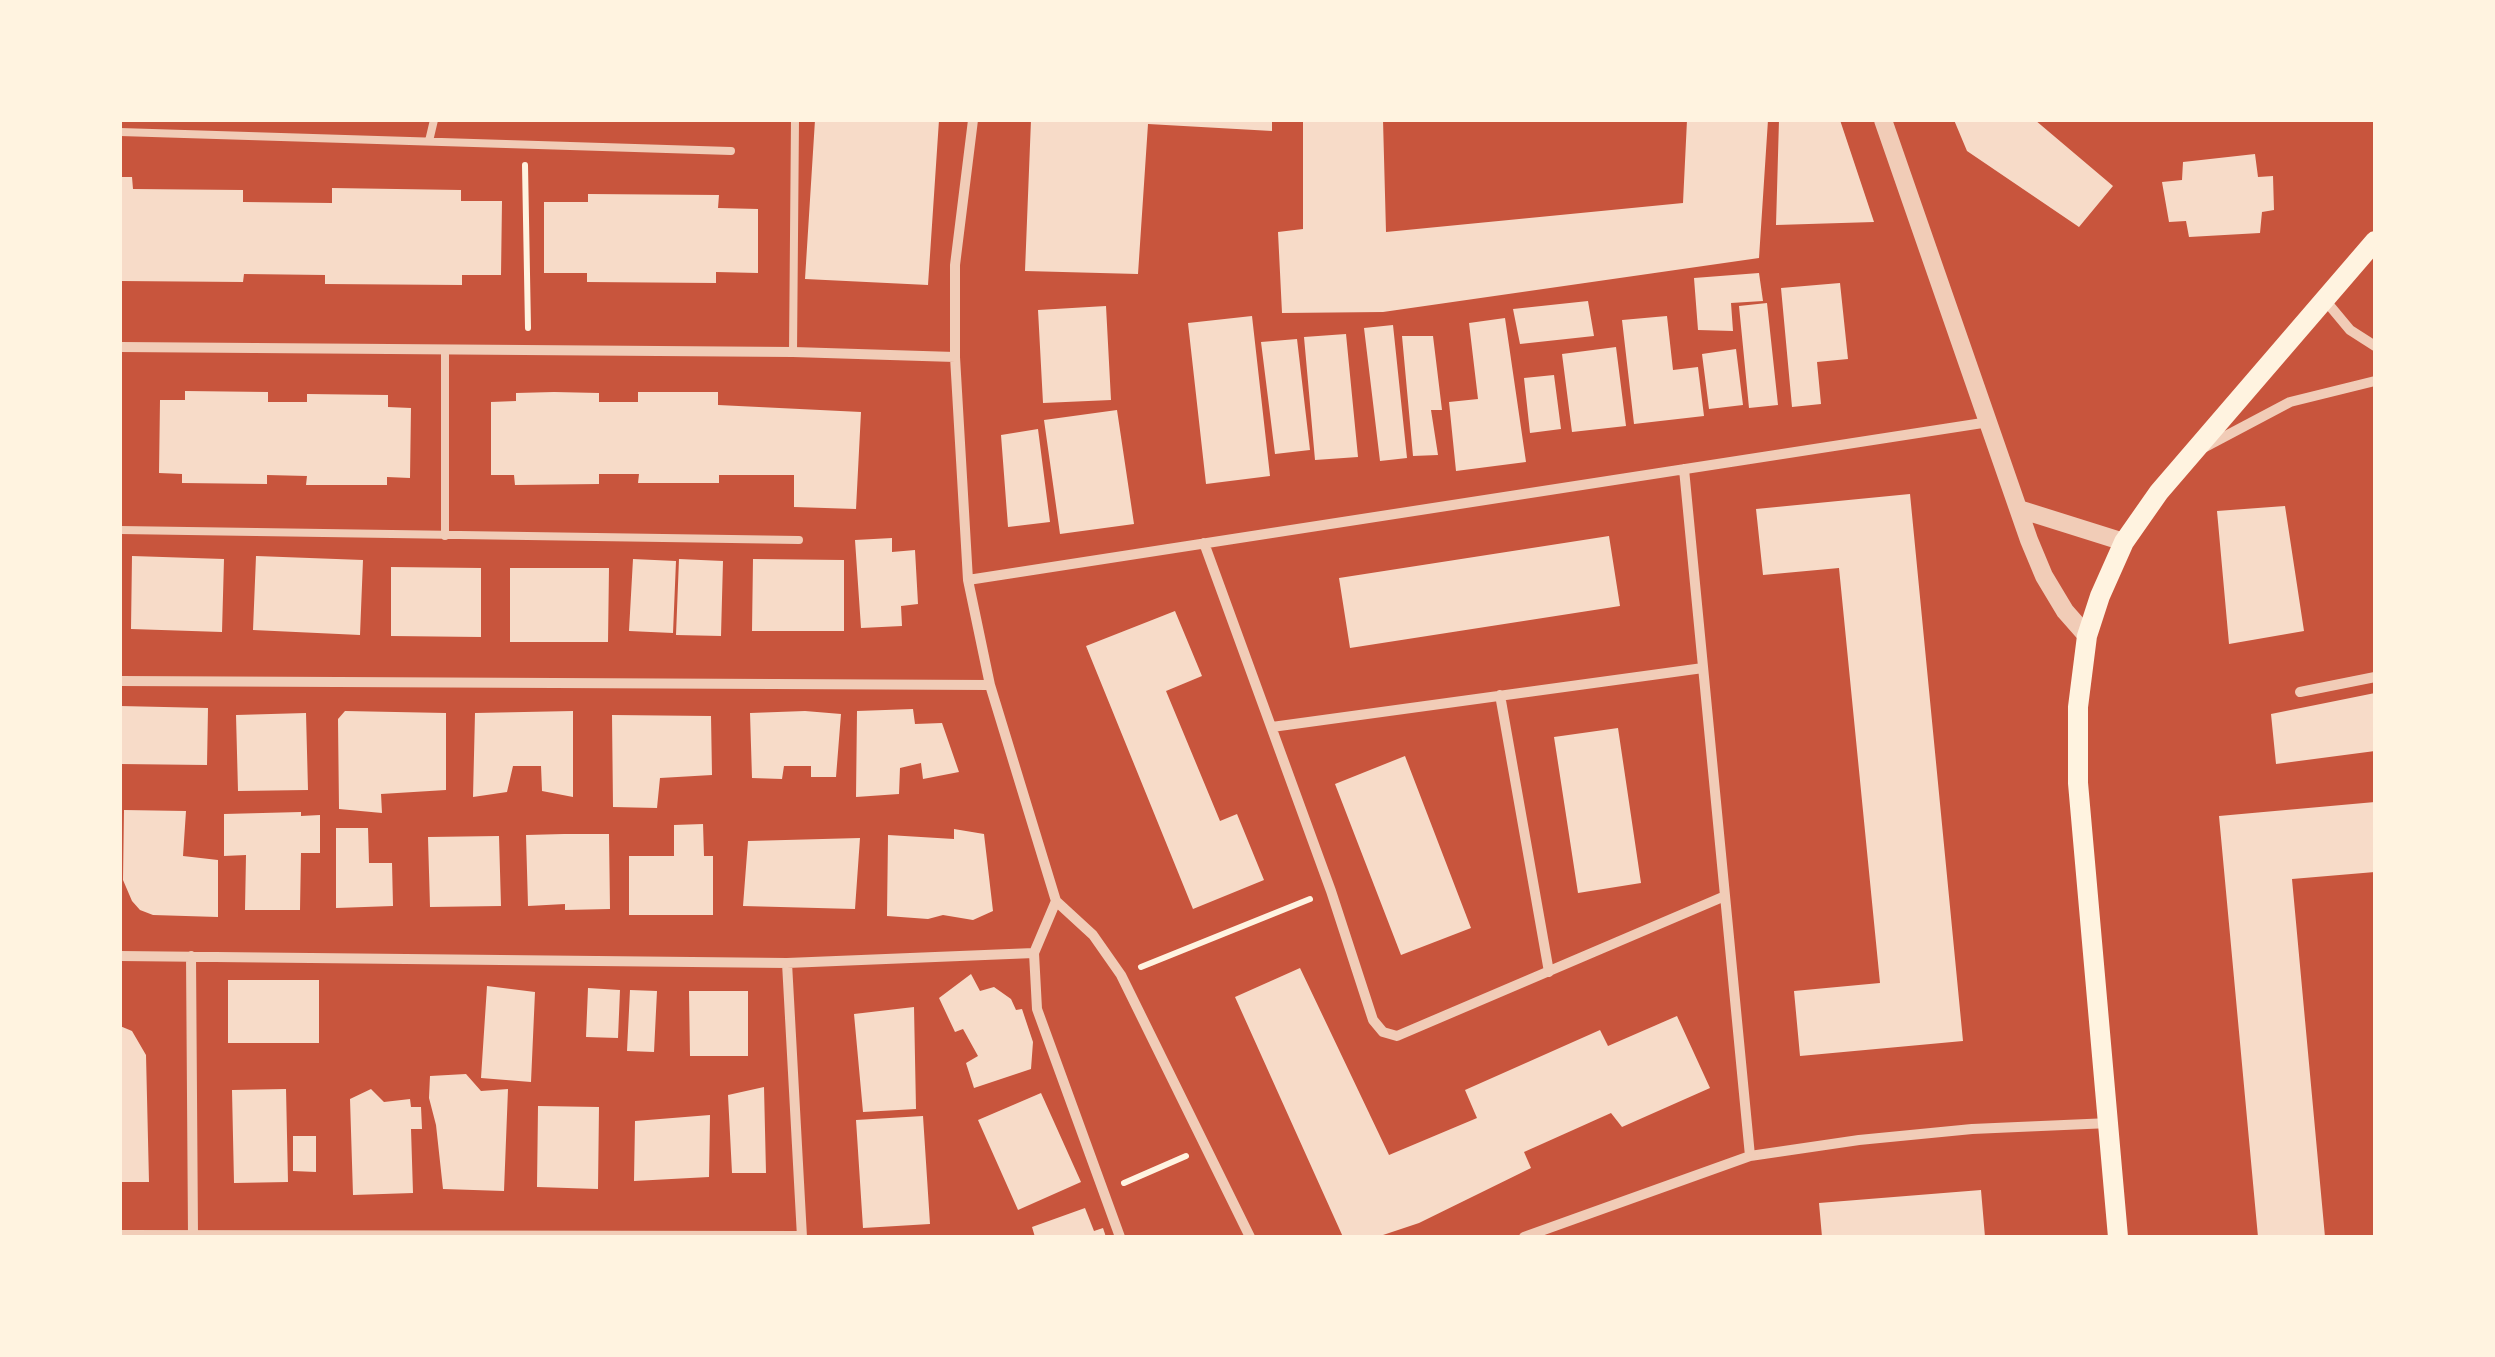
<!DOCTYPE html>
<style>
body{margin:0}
#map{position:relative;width:2495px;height:1357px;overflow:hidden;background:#c8553d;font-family:"Work Sans",sans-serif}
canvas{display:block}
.frame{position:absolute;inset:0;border:122px solid #fff3e0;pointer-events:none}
</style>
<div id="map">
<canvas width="2495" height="1357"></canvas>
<div class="frame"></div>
</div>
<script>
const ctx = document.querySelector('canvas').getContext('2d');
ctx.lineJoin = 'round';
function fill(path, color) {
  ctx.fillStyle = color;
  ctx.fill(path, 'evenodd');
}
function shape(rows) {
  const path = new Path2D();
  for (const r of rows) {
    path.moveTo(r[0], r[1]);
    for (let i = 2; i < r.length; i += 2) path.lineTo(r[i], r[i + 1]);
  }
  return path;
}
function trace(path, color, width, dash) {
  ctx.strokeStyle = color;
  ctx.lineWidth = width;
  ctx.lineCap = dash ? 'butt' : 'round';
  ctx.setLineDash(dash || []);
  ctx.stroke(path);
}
fill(shape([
 [815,120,939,120,928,285,805,279],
 [1031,120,1272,120,1272,131,1148,124,1138,274,1025,271],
 [1303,120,1383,120,1386,232,1683,203,1687,120,1768,120,1759,258,1383,312,1282,313,1278,232,1303,229],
 [1779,120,1840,120,1874,222,1776,225],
 [1954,120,2035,120,2113,186,2079,227,1967,151],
 [2255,154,2258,177,2273,176,2274,210,2262,212,2260,233,2189,237,2186,221,2169,222,2162,182,2182,180,2183,162],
 [120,177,132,177,133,189,243,190,243,202,332,203,332,188,461,190,461,201,502,201,501,275,462,275,462,285,325,284,325,275,244,274,243,282,120,281],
 [588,194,719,195,718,208,758,209,758,273,716,272,716,283,587,282,587,273,544,273,544,202,588,202],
 [1759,273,1763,301,1731,303,1733,331,1698,330,1694,278],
 [1840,283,1848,359,1817,362,1821,404,1792,407,1781,288],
 [1588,301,1594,336,1520,344,1513,309],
 [1767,303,1778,405,1749,408,1739,306],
 [1106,306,1111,400,1043,403,1038,310],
 [1252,316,1270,476,1206,484,1188,323],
 [1667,316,1673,370,1698,367,1704,416,1634,424,1622,320],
 [1505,318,1526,462,1456,471,1449,402,1478,399,1469,323],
 [1393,325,1407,458,1380,461,1364,328],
 [1346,334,1358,457,1315,460,1304,337],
 [1402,336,1433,336,1442,410,1431,410,1438,455,1413,456],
 [1297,339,1310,450,1275,454,1261,342],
 [1616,347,1626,426,1572,432,1562,354],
 [1736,349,1743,405,1709,409,1702,354],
 [1554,375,1561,429,1530,433,1524,378],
 [185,391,268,392,268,402,307,402,307,394,388,395,388,407,411,408,410,478,387,477,387,485,306,485,307,476,267,475,267,484,182,483,182,474,159,473,160,400,185,400],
 [638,392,718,392,718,405,861,412,856,509,794,507,794,475,719,475,719,483,638,483,639,474,599,474,599,484,515,485,514,475,491,475,491,402,516,401,516,393,554,392,599,393,599,402,638,402],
 [1117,410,1134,524,1060,534,1044,420],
 [1038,429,1050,522,1008,527,1001,435],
 [1910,494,1963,1041,1800,1056,1794,991,1880,983,1839,568,1763,575,1756,509],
 [2285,506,2304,631,2229,644,2217,511],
 [1609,536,1620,606,1350,648,1339,578],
 [892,538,892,552,915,550,918,604,901,606,902,626,861,628,855,540],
 [132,556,224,559,222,632,131,629],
 [256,556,363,560,360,635,253,630],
 [633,559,676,561,673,633,629,631],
 [679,559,723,561,721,636,676,635],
 [753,559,844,560,844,631,752,631],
 [391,567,481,568,481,637,391,636],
 [510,568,609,568,608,642,510,642],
 [1175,611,1202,676,1166,691,1220,821,1237,814,1264,880,1193,909,1086,646],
 [2375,693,2375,751,2276,764,2271,714],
 [120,706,208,708,207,765,120,764],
 [913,709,915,724,942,723,959,772,923,779,921,763,900,768,899,794,856,797,857,711],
 [345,711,446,713,446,790,381,794,382,813,339,809,338,719],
 [573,711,573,797,542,791,541,766,513,766,507,792,473,797,475,713],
 [805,711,841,714,836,777,811,777,811,766,784,766,782,779,752,778,750,713],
 [306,713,308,790,238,791,236,715],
 [612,715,711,716,712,775,660,778,657,808,613,807],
 [1618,728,1641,883,1578,893,1554,737],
 [1405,756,1471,928,1401,955,1335,784],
 [2375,802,2375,872,2292,879,2325,1237,2258,1237,2219,816],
 [124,810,186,811,183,856,218,860,218,917,153,915,140,910,132,901,123,880],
 [301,812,301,816,320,815,320,853,301,853,300,910,245,910,246,855,224,856,224,814],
 [703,824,704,856,713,856,713,915,629,915,629,856,674,856,674,825],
 [336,828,368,828,369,863,392,863,393,906,336,908],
 [954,829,984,834,993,911,973,920,943,915,928,919,887,916,888,835,954,839],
 [564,834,609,834,610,909,565,910,565,904,528,906,526,835],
 [499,836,501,906,430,907,428,837],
 [860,838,855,909,743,906,748,841],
 [1300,968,1389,1155,1477,1118,1465,1090,1600,1030,1608,1046,1677,1016,1710,1088,1622,1127,1611,1113,1524,1152,1531,1168,1419,1223,1377,1237,1343,1237,1235,997],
 [971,974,980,991,994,987,1011,999,1016,1010,1022,1009,1033,1042,1031,1069,974,1088,966,1063,978,1056,963,1029,955,1032,939,998],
 [228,980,319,980,319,1043,228,1043],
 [487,986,535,992,531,1082,481,1078],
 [588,988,620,990,618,1038,586,1037],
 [630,990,657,991,654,1052,627,1051],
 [689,991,748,991,748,1056,690,1056],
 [914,1007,916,1109,863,1112,854,1014],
 [120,1026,132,1031,146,1055,149,1182,120,1182],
 [466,1074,481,1091,508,1089,504,1191,443,1189,436,1125,429,1098,430,1076],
 [764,1087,766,1173,732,1173,728,1095],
 [286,1089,288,1182,234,1183,232,1090],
 [371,1089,384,1102,410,1099,411,1107,421,1107,422,1129,411,1129,413,1193,353,1195,350,1099],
 [1041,1093,1081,1182,1018,1210,978,1120],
 [538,1106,599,1107,598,1189,537,1187],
 [710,1115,709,1177,634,1181,635,1121],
 [923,1116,930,1224,863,1228,856,1120],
 [293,1136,316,1136,316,1172,293,1171],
 [1981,1190,1985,1237,1822,1237,1819,1203],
 [1085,1208,1094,1231,1103,1228,1106,1237,1035,1237,1032,1227]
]), '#f7dbc8');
trace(shape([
 [525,165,528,328],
 [1141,967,1310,899],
 [1124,1183,1186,1156]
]), '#fff3e0', 6);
trace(shape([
 [120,132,731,151],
 [429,141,434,120],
 [793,352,795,120],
 [120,530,799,540],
 [445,536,445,350]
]), '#f1ccb7', 8);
trace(shape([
 [973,120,955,265,955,357,968,580,990,685,1056,901,1034,953,1037,1009,1120,1237],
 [2325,300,2350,330,2375,346],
 [120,347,793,352,955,357],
 [2205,447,2290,402,2375,381],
 [1684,469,1750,1156],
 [1204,543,1331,891,1373,1020,1383,1032,1397,1036,1725,896],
 [968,580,1989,422],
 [120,681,990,685],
 [2300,692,2375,677],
 [1500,695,1549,972],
 [1272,727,1703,668],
 [1056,901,1093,935,1121,975,1250,1237],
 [120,956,787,963,1034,953],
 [191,956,193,1236],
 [787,963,802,1237],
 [120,1235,802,1236],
 [1524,1237,1750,1156,1859,1140,1972,1129,2110,1123]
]), '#f1ccb7', 10);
trace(shape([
 [1883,120,2029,540,2044,576,2065,611,2087,636],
 [2019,509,2124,542]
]), '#f1ccb7', 18);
trace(shape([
 [2118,1237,2078,783,2078,707,2087,636,2100,596,2124,542,2159,492,2375,241]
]), '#fff3e0', 20);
</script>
